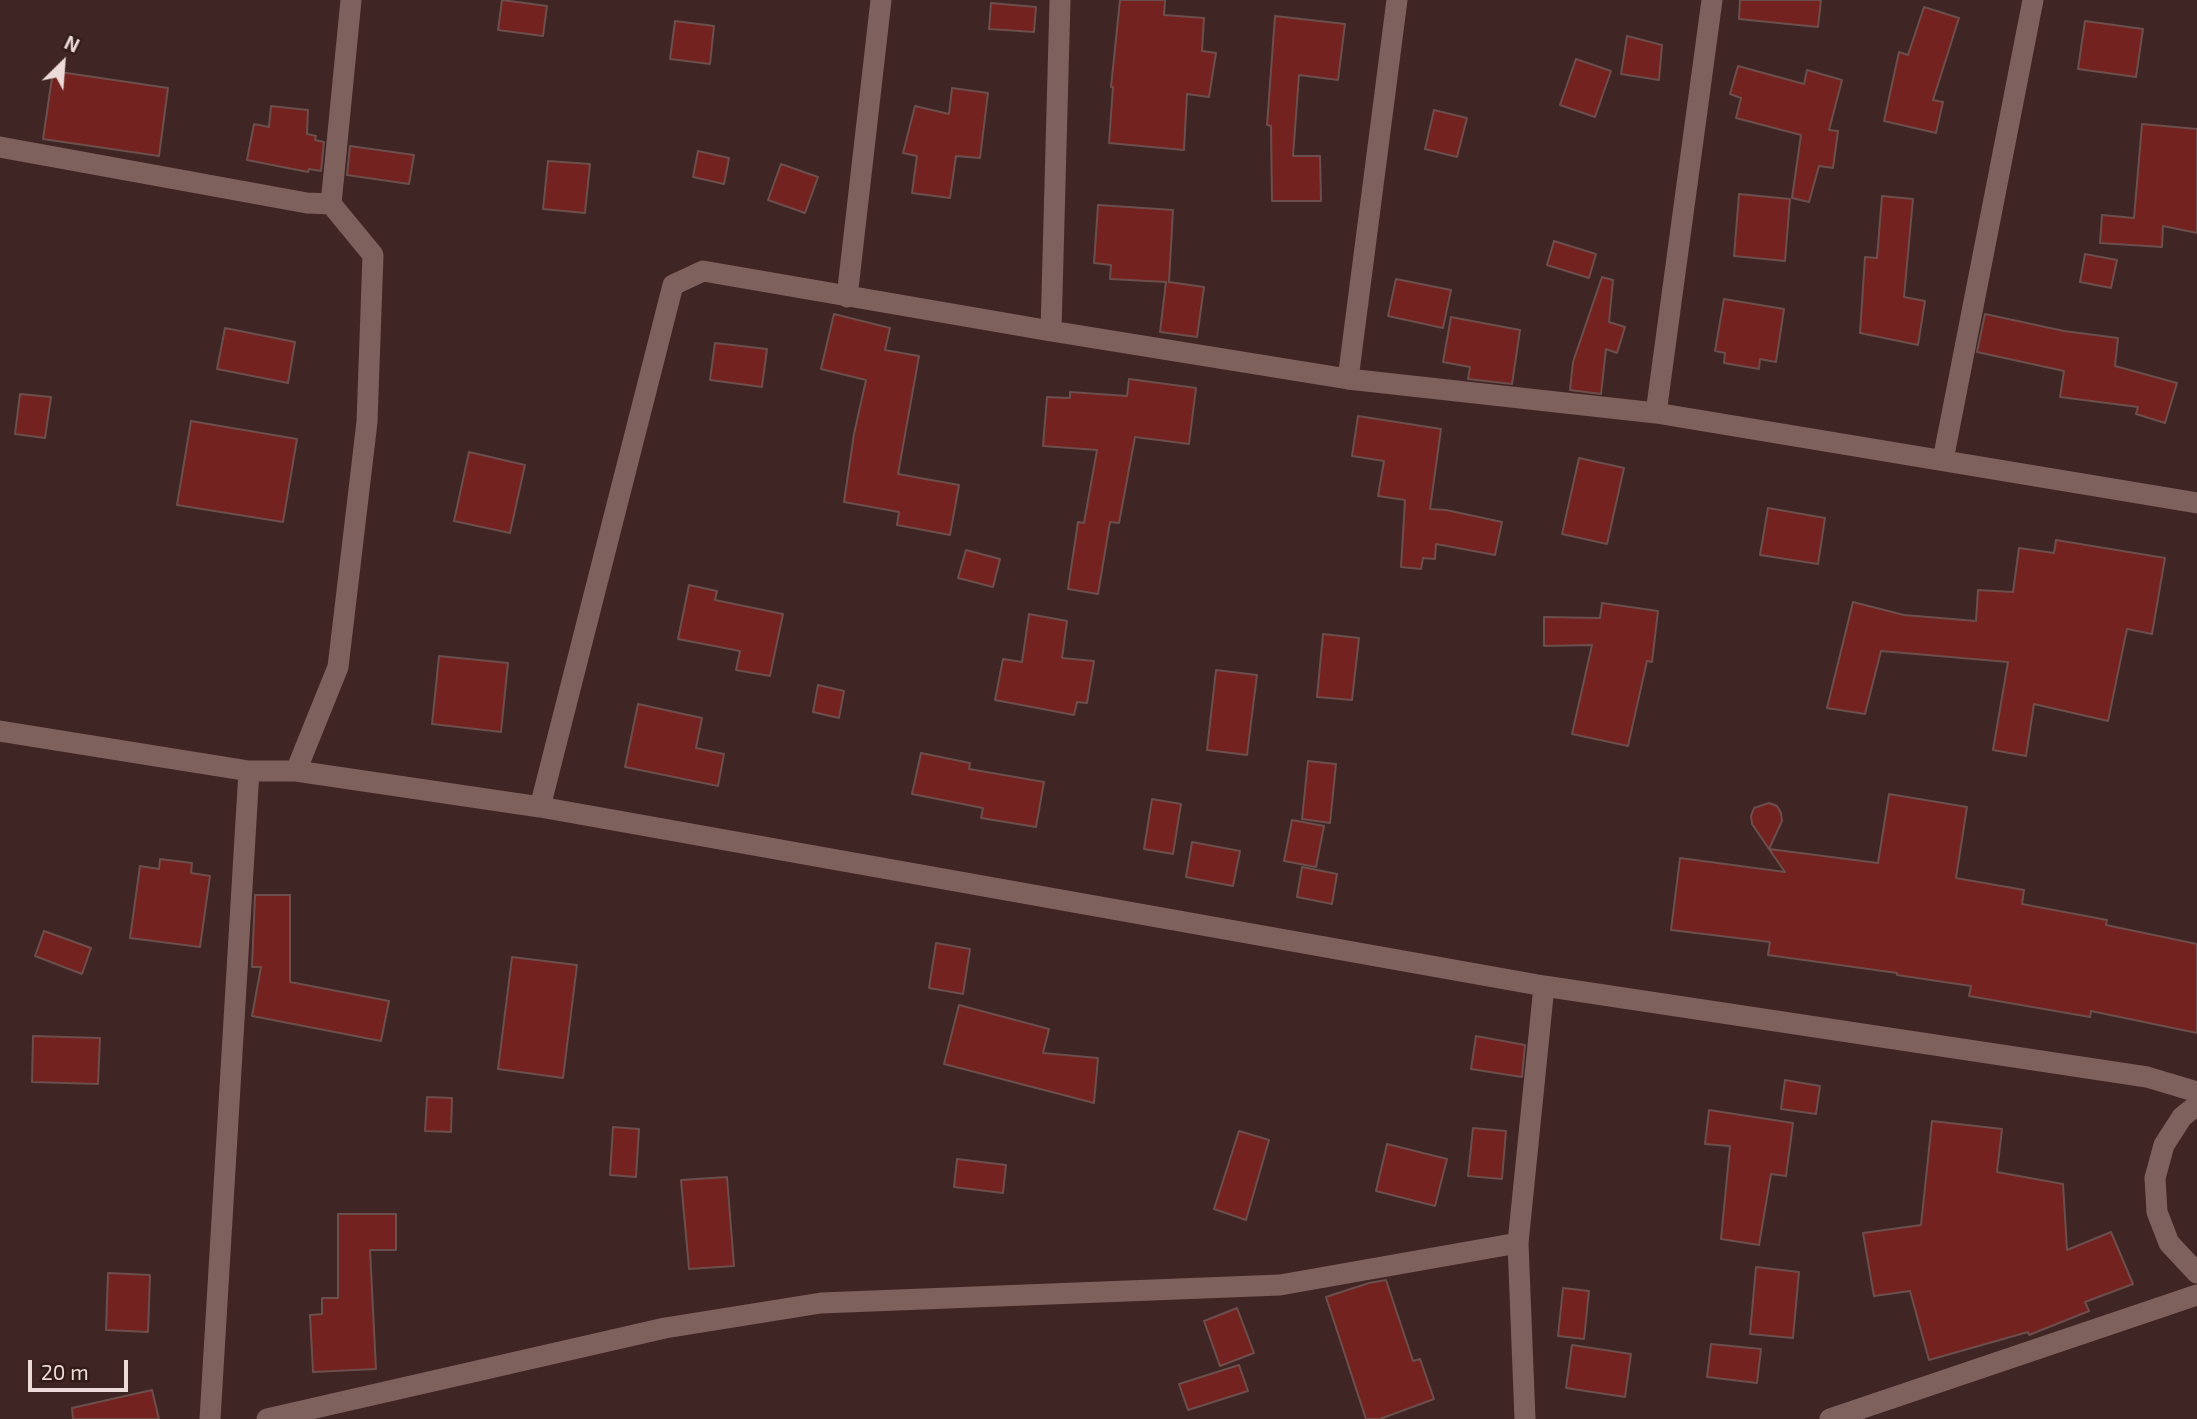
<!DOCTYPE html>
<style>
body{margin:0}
#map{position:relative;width:2197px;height:1419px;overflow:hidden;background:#3f2523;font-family:"Exo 2",sans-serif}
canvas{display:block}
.north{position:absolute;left:28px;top:28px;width:70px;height:70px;-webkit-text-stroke:5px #341c19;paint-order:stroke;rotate:25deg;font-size:19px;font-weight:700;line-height:28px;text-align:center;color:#ecdbd9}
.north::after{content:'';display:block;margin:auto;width:24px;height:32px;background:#ecdbd9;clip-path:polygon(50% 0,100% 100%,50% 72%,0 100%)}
.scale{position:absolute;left:28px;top:1360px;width:100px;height:32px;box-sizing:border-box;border:4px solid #ecdbd9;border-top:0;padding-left:9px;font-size:21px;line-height:24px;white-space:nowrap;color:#ecdbd9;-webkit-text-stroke:5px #341c19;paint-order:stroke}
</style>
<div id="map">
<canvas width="2197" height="1419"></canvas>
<div class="north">N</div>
<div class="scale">20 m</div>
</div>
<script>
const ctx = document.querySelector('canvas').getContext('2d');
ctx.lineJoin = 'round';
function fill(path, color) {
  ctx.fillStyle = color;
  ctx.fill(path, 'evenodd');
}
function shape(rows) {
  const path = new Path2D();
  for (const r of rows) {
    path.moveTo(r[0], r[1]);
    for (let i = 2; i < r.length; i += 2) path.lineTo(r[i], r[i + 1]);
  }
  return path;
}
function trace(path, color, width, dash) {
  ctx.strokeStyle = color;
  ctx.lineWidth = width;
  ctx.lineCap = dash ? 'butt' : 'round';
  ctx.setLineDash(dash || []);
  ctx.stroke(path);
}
const building = shape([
 [502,0,547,6,543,36,498,30,502,0],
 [1120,0,1165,0,1164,15,1204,18,1202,51,1216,53,1209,97,1187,94,1184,150,1109,143,1113,87,1111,87,1120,0],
 [1740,0,1821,0,1818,27,1739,19,1740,0],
 [991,3,1036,7,1034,32,989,29,991,3],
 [1924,7,1959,18,1933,100,1943,102,1936,133,1884,121,1899,52,1908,55,1924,7],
 [1275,16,1345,24,1338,80,1299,75,1293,156,1320,156,1321,201,1272,201,1271,126,1267,125,1275,16],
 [675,21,714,26,710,64,670,59,675,21],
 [2085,21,2143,29,2136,77,2078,69,2085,21],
 [1627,36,1662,45,1659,80,1621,74,1627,36],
 [1576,59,1611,71,1595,117,1560,105,1576,59],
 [1738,66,1804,84,1807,70,1842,80,1829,130,1838,131,1833,168,1819,166,1809,202,1792,198,1801,135,1736,118,1741,98,1730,94,1738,66],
 [53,71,168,88,159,156,43,139,53,71],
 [952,88,988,93,980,158,956,156,950,198,912,193,917,156,903,153,915,106,949,114,952,88],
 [271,106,308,110,307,134,316,136,315,140,324,142,321,171,309,169,308,172,247,160,254,124,269,127,271,106],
 [1434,110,1467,118,1457,157,1425,149,1434,110],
 [2142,124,2197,129,2197,233,2163,226,2162,247,2100,243,2102,215,2134,218,2142,124],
 [350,146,414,155,409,184,347,175,350,146],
 [698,151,729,158,724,184,693,177,698,151],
 [548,161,590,164,585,213,543,209,548,161],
 [781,164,818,177,805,213,768,200,781,164],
 [1739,194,1790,199,1785,261,1734,256,1739,194],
 [1882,196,1913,199,1904,297,1925,301,1918,345,1860,333,1865,257,1877,258,1882,196],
 [1098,205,1173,210,1169,282,1204,287,1197,337,1160,332,1166,282,1110,279,1111,265,1094,263,1098,205],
 [1554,241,1596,254,1589,278,1547,265,1554,241],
 [2085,254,2117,260,2111,288,2080,282,2085,254],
 [1602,277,1613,280,1609,322,1625,327,1617,353,1606,349,1601,394,1570,390,1573,362,1602,277],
 [1396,279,1451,290,1443,328,1388,316,1396,279],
 [1724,299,1784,309,1776,362,1760,359,1759,369,1724,363,1725,353,1715,351,1724,299],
 [834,314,890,328,885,350,919,356,898,474,959,485,950,535,897,525,899,512,844,502,854,434,866,380,821,369,834,314],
 [1985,314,2064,331,2118,338,2115,366,2177,383,2165,423,2136,414,2138,407,2060,397,2064,371,1977,352,1985,314],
 [1451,317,1520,330,1512,384,1468,379,1470,367,1443,362,1451,317],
 [225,328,295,342,288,383,217,369,225,328],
 [715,343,767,349,762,387,710,380,715,343],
 [1129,379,1196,388,1189,444,1135,437,1119,523,1110,522,1098,594,1068,589,1078,522,1084,523,1097,450,1043,446,1047,397,1070,398,1070,392,1127,396,1129,379],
 [20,394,51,397,45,438,15,434,20,394],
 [1358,416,1441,429,1430,509,1446,510,1502,522,1495,555,1436,544,1435,559,1423,558,1421,569,1401,567,1405,500,1378,496,1384,461,1352,456,1358,416],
 [191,421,297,439,283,522,177,505,191,421],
 [469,452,525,465,510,533,454,521,469,452],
 [1579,458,1624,468,1607,544,1562,534,1579,458],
 [1768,508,1825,518,1818,564,1760,555,1768,508],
 [2056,540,2165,558,2152,634,2127,629,2108,721,2034,704,2026,756,1993,750,2008,662,1881,651,1865,714,1827,708,1853,602,1904,615,1976,621,1978,590,2013,592,2019,548,2054,553,2056,540],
 [966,550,1000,559,993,587,958,578,966,550],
 [689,585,717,591,715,600,783,614,770,676,736,670,740,651,678,639,689,585],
 [1602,603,1658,611,1652,662,1647,661,1628,746,1572,734,1592,645,1544,646,1544,617,1600,618,1602,603],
 [1029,614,1067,621,1062,658,1094,661,1087,703,1077,702,1074,715,995,700,1003,659,1022,662,1029,614],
 [1323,634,1359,638,1352,700,1317,697,1323,634],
 [439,656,508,663,501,732,432,724,439,656],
 [1216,670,1257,675,1247,755,1207,750,1216,670],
 [818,685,844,691,839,718,813,712,818,685],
 [638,704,702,718,696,748,724,754,718,786,625,767,638,704],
 [921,753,970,763,969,769,1044,782,1036,827,981,818,983,808,912,794,921,753],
 [1308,761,1336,764,1330,823,1302,819,1308,761],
 [1889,794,1967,807,1956,878,2024,890,2022,904,2107,920,2106,925,2197,944,2197,1033,2091,1011,2090,1017,1969,996,1971,986,1897,975,1897,973,1768,955,1770,942,1671,930,1680,858,1785,872,1769,849,1878,863,1889,794],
 [1152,799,1181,804,1173,854,1144,849,1152,799],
 [1769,803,1777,806,1781,813,1782,821,1769,849,1752,824,1751,816,1754,808,1769,803],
 [1292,820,1324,826,1316,867,1284,861,1292,820],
 [1192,842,1240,851,1233,886,1186,877,1192,842],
 [160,859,192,863,191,873,210,876,200,947,130,938,140,866,159,869,160,859],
 [1302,867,1337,874,1332,904,1297,897,1302,867],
 [255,895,290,895,290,982,389,1001,381,1041,252,1016,261,967,252,967,255,895],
 [44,931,91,948,82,974,35,956,44,931],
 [936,943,970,949,963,994,929,988,936,943],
 [512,957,577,965,563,1078,498,1069,512,957],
 [959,1005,1049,1029,1043,1053,1098,1058,1094,1103,944,1064,959,1005],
 [33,1036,100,1038,98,1084,32,1082,33,1036],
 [1476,1036,1525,1045,1522,1077,1471,1069,1476,1036],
 [1785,1080,1820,1086,1816,1114,1781,1109,1785,1080],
 [427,1097,452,1098,451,1132,425,1131,427,1097],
 [1709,1110,1793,1123,1786,1176,1771,1174,1759,1245,1721,1239,1730,1146,1705,1144,1709,1110],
 [1932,1121,2002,1129,1997,1172,2063,1184,2067,1250,2111,1232,2133,1284,2085,1302,2089,1311,2029,1335,2028,1332,1929,1360,1910,1291,1874,1296,1863,1233,1921,1225,1932,1121],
 [613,1127,639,1129,636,1177,610,1175,613,1127],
 [1473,1128,1506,1131,1502,1179,1468,1176,1473,1128],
 [1239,1131,1269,1140,1246,1220,1214,1209,1239,1131],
 [1387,1144,1447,1159,1435,1206,1376,1191,1387,1144],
 [957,1159,1006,1165,1003,1193,954,1187,957,1159],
 [727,1177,734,1266,689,1269,681,1180,727,1177],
 [338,1214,396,1214,396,1250,370,1250,376,1369,313,1372,310,1315,322,1314,322,1298,338,1298,338,1214],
 [1756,1267,1799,1272,1793,1338,1750,1334,1756,1267],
 [108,1273,150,1275,148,1332,106,1330,108,1273],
 [1386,1280,1413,1361,1420,1359,1434,1399,1380,1419,1366,1419,1326,1297,1369,1283,1386,1280],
 [1563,1288,1589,1291,1584,1339,1558,1336,1563,1288],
 [1237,1308,1254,1353,1220,1366,1204,1321,1237,1308],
 [1711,1344,1761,1349,1757,1383,1707,1377,1711,1344],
 [1572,1345,1631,1354,1625,1397,1566,1388,1572,1345],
 [1239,1365,1248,1391,1188,1410,1179,1384,1239,1365],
 [152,1390,159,1419,73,1419,72,1408,152,1390]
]);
fill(building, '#732220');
trace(building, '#6c4f4c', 2);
trace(shape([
 [0,147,307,203,331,204],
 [847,297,881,0],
 [1051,331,1060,0],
 [1348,379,1397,0],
 [1656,413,1712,0],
 [1943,460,2033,0],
 [0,731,249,771,296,771,540,807,1544,986,2147,1077,2197,1092],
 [296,771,338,667,367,422,373,255,331,204,351,0],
 [540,807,673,285,703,271,1051,331,1348,379,1656,413,2197,503],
 [2197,1105,2182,1117,2164,1145,2155,1178,2157,1212,2169,1243,2197,1273],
 [210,1419,249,771],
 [267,1419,665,1328,821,1303,1280,1285,1518,1243],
 [1525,1419,1518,1243,1544,986],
 [1830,1419,2197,1295]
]), '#7e605d', 21);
</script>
